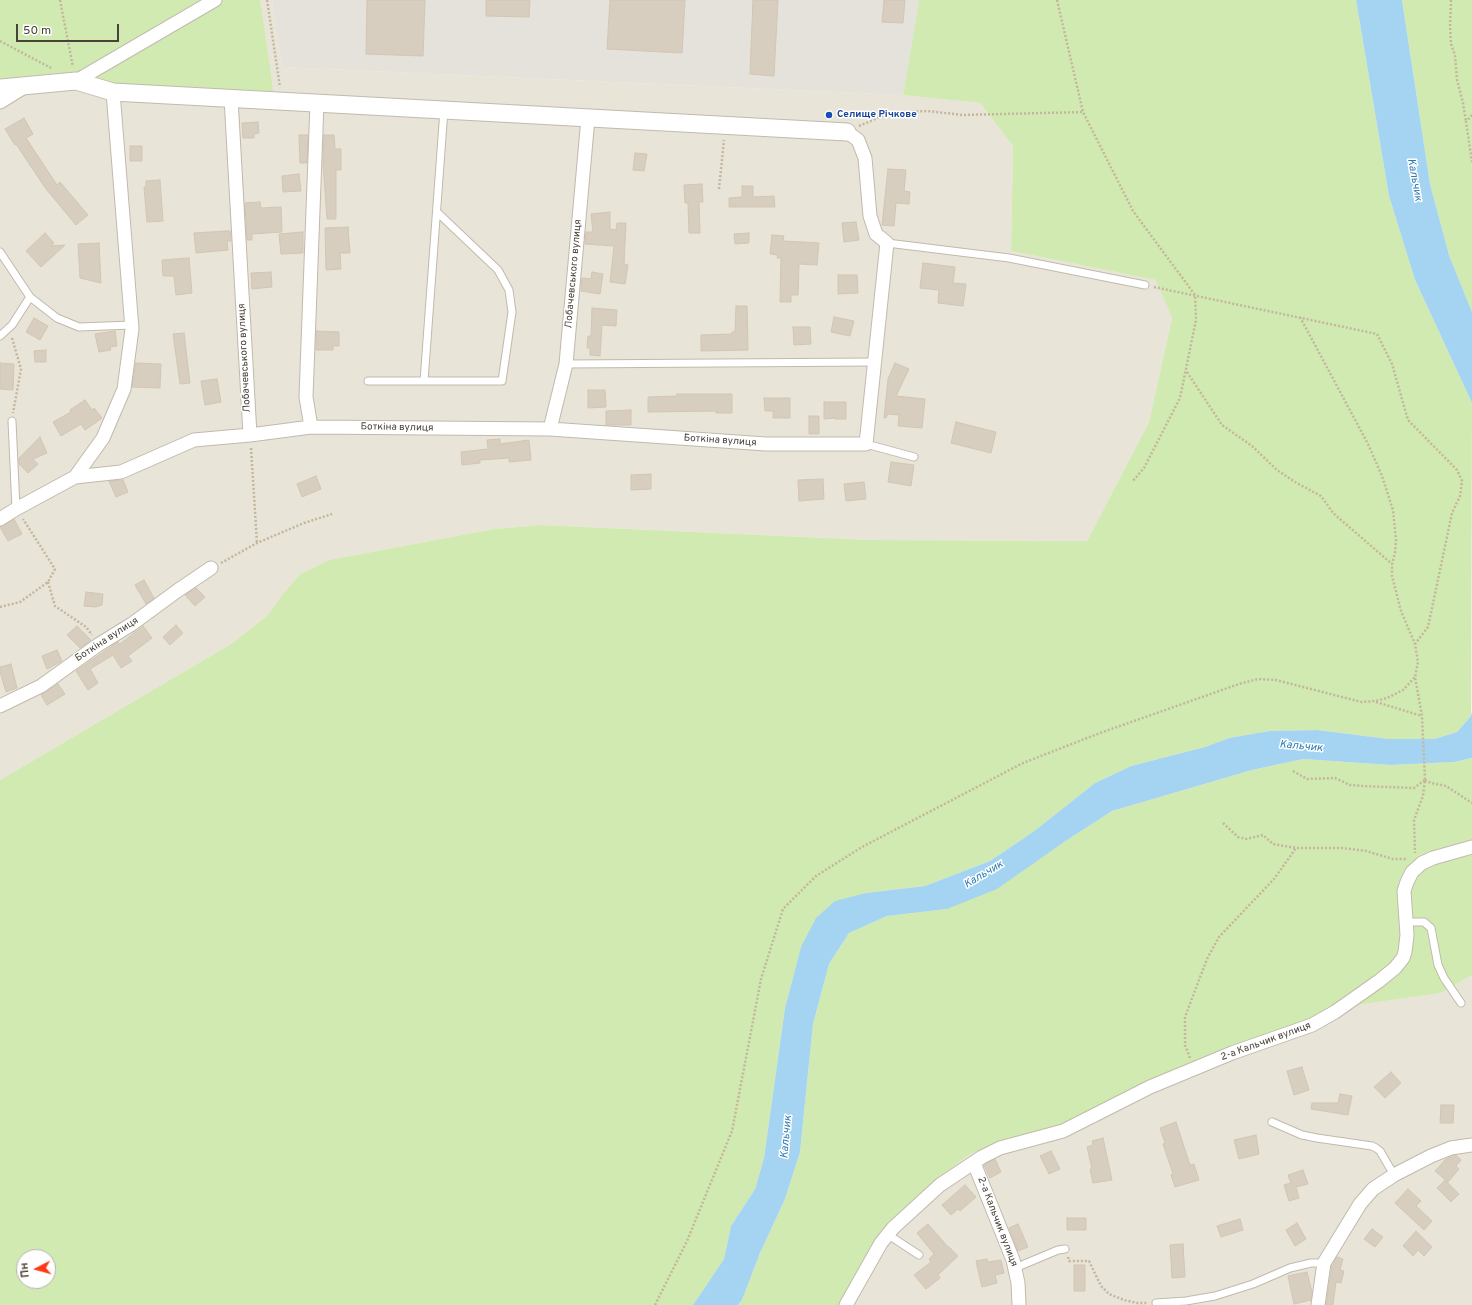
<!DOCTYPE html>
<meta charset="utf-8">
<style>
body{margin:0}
#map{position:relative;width:1472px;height:1305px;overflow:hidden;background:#f5f2ea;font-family:Overpass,sans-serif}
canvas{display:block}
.north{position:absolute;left:16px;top:1249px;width:40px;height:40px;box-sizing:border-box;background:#fff;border:1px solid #b7b3af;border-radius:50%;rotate:264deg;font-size:11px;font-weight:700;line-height:16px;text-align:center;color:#4a4237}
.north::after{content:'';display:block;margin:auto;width:14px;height:18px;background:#ff3817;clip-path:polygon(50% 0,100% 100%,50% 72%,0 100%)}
.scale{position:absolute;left:16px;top:24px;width:103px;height:18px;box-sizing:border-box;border:2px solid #4a4237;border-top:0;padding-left:5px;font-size:12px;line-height:14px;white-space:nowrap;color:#4a4237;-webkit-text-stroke:3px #fff;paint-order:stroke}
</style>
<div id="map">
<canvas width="1472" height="1305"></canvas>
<div class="north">Пн</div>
<div class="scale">50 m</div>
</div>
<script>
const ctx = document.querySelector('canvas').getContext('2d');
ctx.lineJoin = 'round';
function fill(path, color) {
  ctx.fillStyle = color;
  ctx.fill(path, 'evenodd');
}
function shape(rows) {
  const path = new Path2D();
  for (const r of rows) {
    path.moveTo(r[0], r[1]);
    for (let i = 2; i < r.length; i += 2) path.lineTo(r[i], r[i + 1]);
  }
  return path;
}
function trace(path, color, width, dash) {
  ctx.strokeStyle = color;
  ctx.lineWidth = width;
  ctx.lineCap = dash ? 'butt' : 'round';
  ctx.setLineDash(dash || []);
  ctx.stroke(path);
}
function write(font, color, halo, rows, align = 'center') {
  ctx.font = font + ' Overpass,sans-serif';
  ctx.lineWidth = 3;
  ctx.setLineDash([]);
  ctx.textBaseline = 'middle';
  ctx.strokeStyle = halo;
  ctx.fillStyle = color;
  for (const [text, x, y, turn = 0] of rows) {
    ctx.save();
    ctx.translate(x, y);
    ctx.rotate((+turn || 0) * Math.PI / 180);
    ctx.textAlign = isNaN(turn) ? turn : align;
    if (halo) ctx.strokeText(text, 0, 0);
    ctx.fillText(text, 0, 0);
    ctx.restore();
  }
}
fill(shape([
 [0,0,272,0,282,67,903,95,980,103,1013,146,1011,251,1157,280,1172,318,1149,422,1087,541,870,540,541,525,494,529,329,560,299,575,283,594,268,615,231,644,0,780],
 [1472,975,1472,1305,842,1305,899,1215,950,1169,970,1154,1329,1009,1441,993]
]), '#e9e4d8');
fill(shape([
 [272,0,919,0,903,95,282,67]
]), '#e5e1db');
fill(shape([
 [0,0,260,0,274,96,0,83],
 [919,0,1356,0,1389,196,1415,280,1472,403,1471,716,1457,732,1434,739,1389,739,1317,730,1269,731,1229,738,1205,747,1131,766,1095,783,1033,832,990,861,925,886,866,893,801,948,785,1008,764,1158,755,1189,731,1226,724,1259,693,1305,0,1305,0,780,231,644,268,615,283,594,299,575,329,560,494,529,541,525,870,540,1087,541,1149,422,1172,318,1156,280,1011,251,1013,146,980,103,903,95],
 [24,1257,48,1257,48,1281,24,1281],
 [1402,0,1472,0,1472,312,1449,255,1430,184],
 [1472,758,1472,975,1441,993,1329,1009,1309,1020,1074,1119,1049,1129,999,1143,970,1154,950,1169,899,1215,842,1305,738,1305,742,1300,760,1253,785,1199,800,1152,813,1024,829,964,849,933,887,916,947,909,1064,842,1112,811,1252,770,1303,759,1391,765,1454,762]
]), '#d1eab2');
fill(shape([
 [1356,0,1402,0,1430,184,1449,255,1472,312,1472,403,1415,280,1389,196],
 [1472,712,1472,758,1454,762,1391,765,1303,759,1252,770,1112,811,1064,842,997,889,947,909,887,916,849,933,829,964,813,1024,800,1152,785,1199,760,1253,742,1300,738,1305,693,1305,724,1259,731,1226,755,1189,764,1158,785,1008,801,947,816,918,835,901,866,893,925,886,990,861,1033,832,1095,783,1131,766,1205,747,1229,738,1269,731,1317,730,1389,739,1434,739,1457,732,1471,716]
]), '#a5d4f3');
const building = shape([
 [367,0,425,0,423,56,366,54,367,0],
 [486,0,530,0,529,17,486,16,486,0],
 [610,0,685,0,682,53,607,49,610,0],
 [753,0,778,0,774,76,750,74,753,0],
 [884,0,905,0,903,23,882,22,884,0],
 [24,118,33,134,26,138,57,185,60,182,88,215,76,225,46,189,16,144,15,145,5,129,24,118],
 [258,122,259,133,254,134,254,138,243,138,242,123,258,122],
 [299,135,308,135,307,163,300,163,299,135],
 [324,135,334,135,335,149,341,149,341,170,336,170,336,219,327,219,323,163,324,135],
 [130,146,142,146,142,161,130,161,130,146],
 [635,153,647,154,644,171,633,170,635,153],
 [888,169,906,170,904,191,910,192,909,204,896,203,894,226,882,225,888,169],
 [299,174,301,191,283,192,282,176,299,174],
 [160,180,163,221,147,222,144,187,146,187,146,181,160,180],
 [702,184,703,202,699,202,700,233,689,233,688,203,685,203,684,185,702,184],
 [742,186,753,186,753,197,774,196,775,207,729,207,729,198,742,197,742,186],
 [260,202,261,208,281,207,282,232,252,234,252,240,247,240,245,203,260,202],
 [610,212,610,229,616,230,617,223,626,223,624,264,628,265,625,284,610,282,614,246,585,244,586,232,593,232,591,214,610,212],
 [856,222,859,240,844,242,842,223,856,222],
 [348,227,350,253,340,253,341,269,326,270,325,228,348,227],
 [226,231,230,231,231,241,227,241,228,250,196,253,194,233,226,231],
 [303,232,303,253,281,254,279,234,303,232],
 [45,233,54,243,51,246,65,245,41,267,26,251,45,233],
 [749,233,749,243,735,244,734,234,749,233],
 [772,235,784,236,783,241,819,243,817,265,799,264,798,295,791,295,791,302,780,302,781,258,777,258,778,255,770,254,772,235],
 [99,243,101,283,80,278,78,244,99,243],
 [189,258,192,293,176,295,174,276,163,276,162,260,189,258],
 [923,263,955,267,953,283,966,284,963,306,938,303,939,290,920,288,923,263],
 [271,272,272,287,252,289,251,273,271,272],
 [592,272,603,274,600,294,581,291,582,278,591,279,592,272],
 [838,275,857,275,858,293,838,294,838,275],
 [736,306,747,306,748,350,701,351,701,335,732,334,732,332,735,332,736,306],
 [592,308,617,310,616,326,602,325,600,356,590,355,590,348,587,348,588,336,591,336,592,308],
 [834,317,854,321,850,336,831,332,834,317],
 [34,318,48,326,40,340,26,332,34,318],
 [793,327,810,327,811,344,794,345,793,327],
 [115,331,117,346,110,347,111,350,99,352,95,334,115,331],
 [316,331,339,332,339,346,333,346,333,350,316,350,316,331],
 [184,333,190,383,180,384,173,334,184,333],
 [46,350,46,362,35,362,34,351,46,350],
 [0,363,14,364,13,390,0,389,0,363],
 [136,363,161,364,160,388,132,387,136,363],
 [895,363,909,369,896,396,925,399,922,428,898,426,899,415,888,414,886,418,884,418,888,379,895,363],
 [217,379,221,402,205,405,201,381,217,379],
 [588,390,605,390,606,407,588,408,588,390],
 [677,394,732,394,732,413,716,413,716,411,648,412,648,397,677,396,677,394],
 [764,398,790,398,790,418,773,418,773,411,765,411,764,398],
 [85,400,92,410,94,408,102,418,85,430,81,424,61,436,53,422,71,412,70,410,85,400],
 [824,402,846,402,846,419,835,419,835,418,824,419,824,402],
 [631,410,631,425,606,425,606,411,631,410],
 [809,416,819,416,819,434,809,434,809,416],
 [956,422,996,432,991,453,951,443,956,422],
 [40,437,47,453,33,459,38,464,28,473,19,464,19,458,40,437],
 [500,439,500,444,529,440,531,460,509,462,509,458,480,460,480,463,462,465,461,452,488,449,487,440,500,439],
 [891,462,914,465,911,486,888,482,891,462],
 [651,474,651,489,631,490,631,475,651,474],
 [316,476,321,489,302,497,297,484,316,476],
 [823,479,824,499,799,501,798,480,823,479],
 [123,480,128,492,116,497,109,481,123,480],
 [864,482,866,499,846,501,844,484,864,482],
 [14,519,22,534,8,541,0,527,14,519],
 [144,580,154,598,146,604,135,585,144,580],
 [196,588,205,597,195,606,185,595,196,588],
 [86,592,103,594,102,605,95,607,84,606,86,592],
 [176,625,183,633,170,645,163,637,176,625],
 [77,626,91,640,80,648,67,635,77,626],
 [143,626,152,638,128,656,132,661,121,668,113,655,90,669,98,683,88,690,76,671,118,642,120,644,143,626],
 [57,650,62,661,47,669,42,656,57,650],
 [11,664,17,688,6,692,0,672,0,667,11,664],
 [58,684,65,694,47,705,41,695,58,684],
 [1302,1067,1309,1090,1294,1095,1287,1071,1302,1067],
 [1391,1072,1401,1083,1385,1098,1374,1087,1391,1072],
 [1340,1094,1352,1096,1348,1115,1311,1109,1312,1103,1338,1103,1340,1094],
 [1441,1105,1454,1105,1453,1123,1440,1123,1441,1105],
 [1176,1122,1190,1165,1194,1164,1199,1180,1175,1187,1171,1175,1173,1174,1163,1144,1165,1143,1160,1128,1176,1122],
 [1256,1135,1259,1154,1239,1159,1234,1140,1256,1135],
 [1103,1138,1112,1180,1093,1183,1090,1169,1092,1169,1087,1147,1093,1145,1092,1141,1103,1138],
 [1051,1151,1060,1169,1049,1174,1040,1156,1051,1151],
 [1456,1155,1461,1160,1456,1166,1459,1169,1448,1182,1435,1171,1446,1159,1456,1155],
 [995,1159,1001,1172,990,1178,984,1165,995,1159],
 [1303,1170,1308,1184,1296,1187,1299,1198,1289,1201,1284,1185,1291,1183,1288,1175,1303,1170],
 [1445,1180,1459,1194,1451,1202,1437,1188,1445,1180],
 [965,1185,976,1197,960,1211,958,1209,951,1215,942,1205,965,1185],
 [1408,1189,1421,1201,1416,1206,1432,1221,1424,1230,1395,1203,1408,1189],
 [1067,1218,1086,1218,1086,1230,1067,1230,1067,1218],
 [1240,1219,1243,1230,1221,1237,1217,1226,1240,1219],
 [1297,1223,1306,1239,1295,1246,1286,1230,1297,1223],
 [928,1224,948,1247,949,1247,958,1256,938,1275,940,1278,926,1289,914,1275,931,1262,929,1259,934,1254,917,1233,928,1224],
 [1018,1224,1028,1247,1018,1251,1009,1228,1018,1224],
 [1372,1229,1383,1237,1375,1247,1364,1239,1372,1229],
 [1416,1231,1432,1247,1424,1256,1418,1250,1413,1256,1403,1246,1416,1231],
 [1183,1244,1185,1277,1172,1278,1170,1245,1183,1244],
 [1337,1257,1343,1259,1340,1270,1344,1271,1341,1283,1336,1282,1333,1305,1326,1305,1332,1266,1337,1257],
 [987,1259,988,1262,1001,1260,1004,1273,995,1275,997,1283,982,1287,976,1261,987,1259],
 [1074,1265,1085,1265,1085,1291,1074,1291,1074,1265],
 [1307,1272,1312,1292,1311,1300,1294,1304,1288,1276,1307,1272]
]);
fill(building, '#d7cebf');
trace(building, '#d3c6b2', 1);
const service = shape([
 [887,243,1009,258,1145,285],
 [0,252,30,297,57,318,79,327,132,325],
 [0,336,12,325,30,297],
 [566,364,874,362],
 [368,381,502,381,512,312,509,290,498,270,437,212],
 [424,381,444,110],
 [12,421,16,509],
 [866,444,914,457],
 [1406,922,1424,922,1431,928,1438,965,1444,978,1461,1003],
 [1272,1122,1302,1135,1317,1138,1372,1146,1376,1148,1380,1151,1394,1175],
 [887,1234,919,1255],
 [1015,1268,1058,1250,1065,1249],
 [1156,1303,1186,1301,1215,1296,1253,1284,1290,1268,1311,1263,1324,1263]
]);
const minor = shape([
 [76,81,215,0],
 [231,98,250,435],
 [0,102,26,86],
 [311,427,306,397,317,103],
 [550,429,566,364,588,118],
 [75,477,103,438,124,389,132,329,113,92],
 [0,519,16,509,75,477,121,472,194,440,250,435,311,427,550,429,766,444,866,444,887,243,876,234,870,216,865,158,858,140,847,132],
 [0,706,41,686,98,645,132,624,177,591,211,568],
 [974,1163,1013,1260,1018,1283,1019,1305],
 [846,1305,881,1243,893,1228,940,1185,982,1157,1000,1148,1063,1131,1150,1087,1232,1053,1312,1025,1335,1012,1379,981,1395,968,1403,958,1405,952,1407,935,1404,891,1407,882,1412,872,1422,863,1433,858,1472,847],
 [1318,1305,1324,1263,1360,1204,1373,1189,1394,1175,1431,1156,1451,1148,1472,1145]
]);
const tertiary = shape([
 [0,88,76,81,113,92,847,132]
]);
trace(service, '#c1baac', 9);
trace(minor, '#c1baac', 15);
trace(tertiary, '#c1baac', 19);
trace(shape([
 [60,0,73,67],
 [267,0,280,87],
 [1057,0,1083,112,1133,211,1195,295,1196,320,1180,398,1144,468,1132,482],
 [1451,0,1450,26,1451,44,1455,55,1457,80,1463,103,1466,122],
 [0,41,51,68],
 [1472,115,1466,122,1472,162],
 [859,126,889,113,927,111,963,115,1083,112],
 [719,189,724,140],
 [1154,287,1377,334,1392,364,1408,420,1457,470,1462,481,1460,496,1452,513,1428,627,1415,644],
 [1300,317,1368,444,1382,476,1393,510,1396,540,1395,553,1392,564,1392,576,1401,611,1415,644,1418,662,1415,677,1422,716,1425,780,1423,796,1414,820,1415,853],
 [12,338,21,369,13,413],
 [1187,372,1222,425,1252,446,1277,470,1295,482,1321,496,1333,513,1392,564],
 [251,448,257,543],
 [221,563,257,543,304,523,332,514],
 [48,582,55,606,86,627,92,635],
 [0,607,20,602,48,582,55,569,23,519],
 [1376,702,1422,716],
 [1293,771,1307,779,1335,778,1350,785,1362,786,1414,788,1425,780],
 [1425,780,1431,783,1446,786,1472,803],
 [1223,823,1238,837,1246,839,1263,835,1273,844,1296,848,1342,848,1366,851,1393,859,1407,859],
 [1190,1058,1185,1045,1185,1017,1207,959,1219,937,1274,879,1296,848],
 [1068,1257,1069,1261,1089,1261,1101,1286,1109,1294,1124,1300,1137,1303,1148,1303],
 [655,1305,687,1241,732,1131,761,979,783,909,816,876,862,847,1023,763,1100,733,1239,684,1258,679,1276,680,1361,702,1376,701,1387,698,1403,690,1415,677]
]), '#c4b69d', 2.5, [2, 2]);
trace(service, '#fff', 7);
trace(minor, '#fff', 13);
trace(tertiary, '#fff', 17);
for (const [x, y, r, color] of [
 [829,115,4,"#1a4fb4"]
]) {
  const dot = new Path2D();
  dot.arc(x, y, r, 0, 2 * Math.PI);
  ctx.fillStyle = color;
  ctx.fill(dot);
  trace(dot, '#fff', 1.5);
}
write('bold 10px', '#164399', '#fff', [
 ["Селище Річкове",837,115]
], 'left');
write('10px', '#4a4237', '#fff', [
 ["Лобачевського вулиця",574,274,-85],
 ["Лобачевського вулиця",245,358,-93],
 ["Боткіна вулиця",397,428,1],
 ["Боткіна вулиця",720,441,4],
 ["Боткіна вулиця",107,640,-33],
 ["2-а Кальчик вулиця",1266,1042,-20],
 ["2-а Кальчик вулиця",997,1222,69]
]);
write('italic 11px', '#2b7ab2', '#fff', [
 ["Кальчик",1414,180,80],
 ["Кальчик",1301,747,5],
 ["Кальчик",984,875,-31],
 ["Кальчик",787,1137,-85]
]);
</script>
